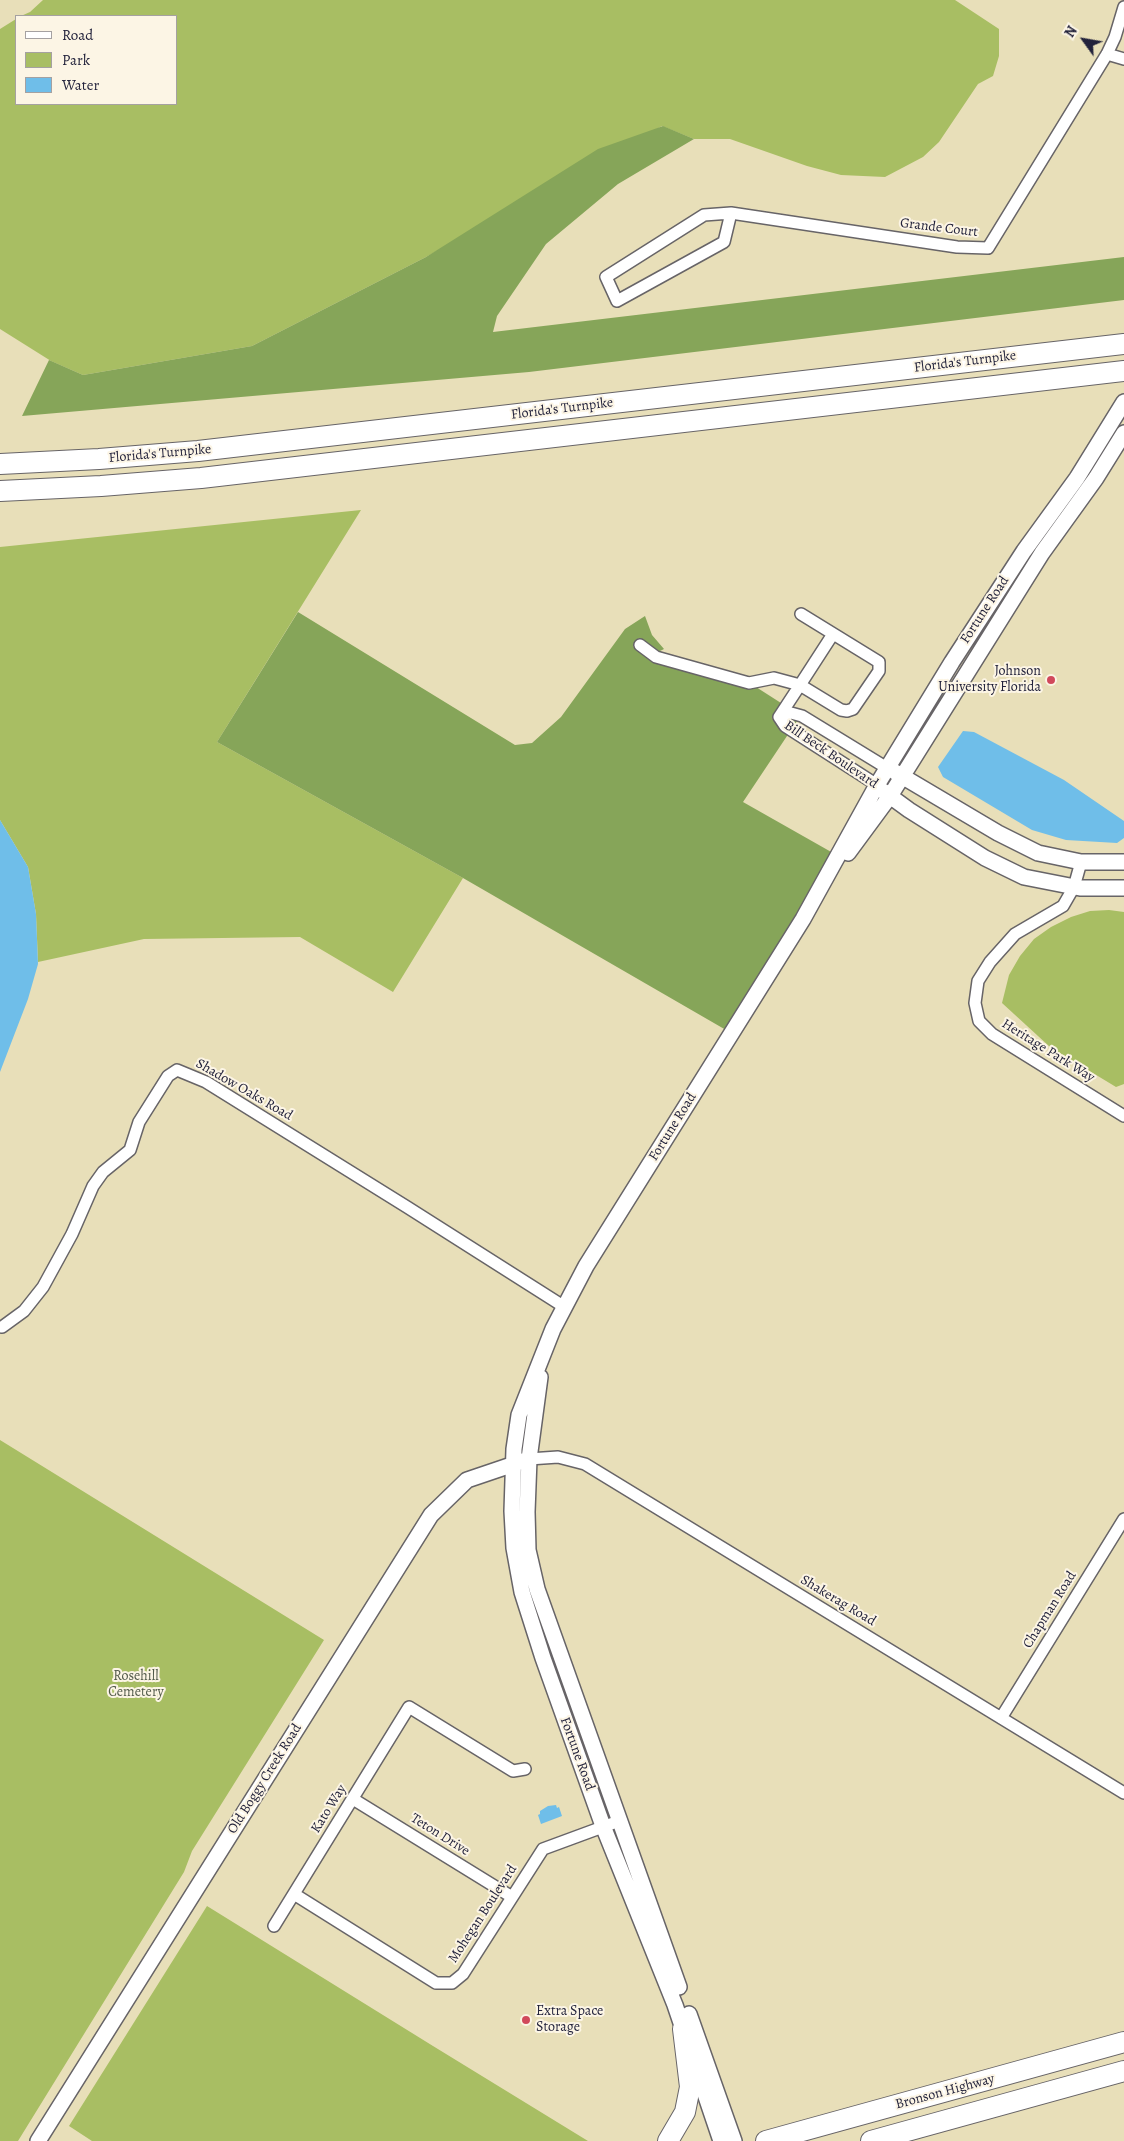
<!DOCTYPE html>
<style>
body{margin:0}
#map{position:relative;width:1124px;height:2141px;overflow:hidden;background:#e8dfb9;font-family:Alegreya,serif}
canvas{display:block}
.legend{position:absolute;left:15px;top:15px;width:162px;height:90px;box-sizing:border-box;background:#fcf5e5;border:1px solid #a5a1a1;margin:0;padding:6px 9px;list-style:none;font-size:15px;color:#22223b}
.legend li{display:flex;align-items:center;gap:10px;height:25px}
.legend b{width:25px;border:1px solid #a5a1a1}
.north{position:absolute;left:1059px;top:15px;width:50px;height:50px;-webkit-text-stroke:4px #fcf5e5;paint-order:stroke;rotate:302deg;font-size:14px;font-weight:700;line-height:20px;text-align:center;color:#22223b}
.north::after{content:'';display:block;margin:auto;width:18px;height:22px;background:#22223b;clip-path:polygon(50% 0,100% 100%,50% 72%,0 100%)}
</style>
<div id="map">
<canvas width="1124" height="2141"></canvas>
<ul class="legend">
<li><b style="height:6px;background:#fff"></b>Road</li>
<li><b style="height:14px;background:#a8be63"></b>Park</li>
<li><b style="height:14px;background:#6fbee9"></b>Water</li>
</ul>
<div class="north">N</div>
</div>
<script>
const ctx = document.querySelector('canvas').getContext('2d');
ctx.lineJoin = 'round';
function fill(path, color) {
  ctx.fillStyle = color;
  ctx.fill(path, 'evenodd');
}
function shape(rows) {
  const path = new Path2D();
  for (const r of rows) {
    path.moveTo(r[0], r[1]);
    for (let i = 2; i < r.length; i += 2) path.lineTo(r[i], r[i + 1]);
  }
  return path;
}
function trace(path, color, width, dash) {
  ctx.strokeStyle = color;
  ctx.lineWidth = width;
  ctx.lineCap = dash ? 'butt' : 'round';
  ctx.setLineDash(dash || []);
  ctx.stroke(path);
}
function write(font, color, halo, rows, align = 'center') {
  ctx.font = font + ' Alegreya,serif';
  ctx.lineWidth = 4;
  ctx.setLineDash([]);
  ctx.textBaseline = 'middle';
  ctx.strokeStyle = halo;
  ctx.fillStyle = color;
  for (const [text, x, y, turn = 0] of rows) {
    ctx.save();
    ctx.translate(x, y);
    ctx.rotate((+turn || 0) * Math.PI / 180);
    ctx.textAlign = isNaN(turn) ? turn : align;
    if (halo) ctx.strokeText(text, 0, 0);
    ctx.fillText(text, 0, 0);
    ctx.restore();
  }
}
fill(shape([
 [43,0,955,0,999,29,999,56,993,76,978,84,939,142,923,157,885,177,841,175,807,166,730,139,694,139,662,126,426,257,252,346,83,375,51,361,0,329,0,29,16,19,16,104,176,104,176,16,21,16,30,12],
 [361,510,217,742,463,878,393,992,300,937,144,939,38,962,36,914,28,867,0,820,0,547],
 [1109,910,1124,912,1124,1084,1116,1087,1050,1047,1002,1003,1009,975,1020,956,1034,939,1051,927,1071,917,1090,911],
 [0,1440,324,1640,192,1851,184,1872,18,2141,0,2141],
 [207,1906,433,2046,588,2141,92,2141,69,2126]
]), '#a8be63');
fill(shape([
 [663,126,694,139,618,184,546,244,497,316,493,332,1124,257,1124,300,529,372,22,416,49,360,83,375,252,346,426,257,598,149],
 [298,612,515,745,532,743,561,717,625,629,645,616,652,635,664,649,658,652,639,638,633,646,655,662,745,687,746,689,753,689,756,687,781,703,772,718,780,724,790,709,801,715,743,802,833,853,726,1030,463,878,217,742]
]), '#86a559');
fill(shape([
 [963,731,974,732,1064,780,1124,821,1124,838,1117,843,1066,840,1032,830,943,777,938,767],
 [0,820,28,867,36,914,38,964,28,999,0,1072],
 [556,1805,557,1808,559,1807,562,1816,541,1824,538,1815,540,1814,540,1811,548,1806]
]), '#6fbee9');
const street = shape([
 [1107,54,1124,59],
 [731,213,724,242,617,301,606,277,704,215,731,213,957,247,988,248,1107,54,1115,37,1124,7],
 [640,645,656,657,749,683,774,678,800,685,833,634],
 [779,717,800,685,841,710,847,711,853,709,879,671,879,662,801,614],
 [779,717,791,713,802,716,887,768],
 [779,717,785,726,877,785],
 [1081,862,1074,887,1063,906,1015,934,990,962,978,981,975,1003,979,1021,992,1034,1124,1116],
 [2,1327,24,1311,43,1287,72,1234,93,1186,103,1172,130,1150,139,1122,168,1076,177,1070,206,1082,407,1207,563,1306],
 [529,1459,558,1457,585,1464,1124,1793],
 [1001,1718,1124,1519],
 [353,1799,512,1897],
 [294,1894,436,1983,452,1983,463,1974,543,1849,619,1821],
 [274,1926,409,1707,513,1771,525,1769]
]);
const secondary = shape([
 [895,772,998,833,1038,853,1081,862,1124,862],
 [883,791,909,810,985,858,1024,877,1080,888,1124,888],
 [848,853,890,796,1042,553,1096,478,1124,433],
 [540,1377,529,1459,527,1512,528,1550,537,1589,679,1987],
 [689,2014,734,2141],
 [38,2141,431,1515,467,1480,529,1459],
 [721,2141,675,2005,603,1826,543,1658,522,1592,514,1548,512,1511,514,1449,519,1415,553,1329,586,1266,803,919,877,785,952,662,1024,551,1077,478,1124,402]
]);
const highway = shape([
 [0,464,99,459,198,451,1124,344],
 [0,491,101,486,201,478,1124,371],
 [668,2141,685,2112,690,2087,683,2029],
 [766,2141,1124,2042],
 [871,2141,1124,2071]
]);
trace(street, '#676467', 14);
trace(secondary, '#676467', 18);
trace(highway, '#676467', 22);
trace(street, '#fff', 11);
trace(secondary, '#fff', 15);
trace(highway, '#fff', 20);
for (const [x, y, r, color] of [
 [1051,680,5,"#d1495b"],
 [526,2020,5,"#d1495b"]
]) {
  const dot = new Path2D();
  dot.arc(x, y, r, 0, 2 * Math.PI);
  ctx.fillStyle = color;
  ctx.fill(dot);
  trace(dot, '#fcf5e5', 2);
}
write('14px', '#22223b', '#fcf5e5', [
 ["Grande Court",939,228,7],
 ["Florida's Turnpike",965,362,-7],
 ["Florida's Turnpike",562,409,-7],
 ["Florida's Turnpike",160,454,-5],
 ["Fortune Road",985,610,-57],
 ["Bill Beck Boulevard",831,755,34],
 ["Heritage Park Way",1048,1051,32],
 ["Shadow Oaks Road",244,1090,30],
 ["Fortune Road",673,1127,-58],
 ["Shakerag Road",838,1601,31],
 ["Chapman Road",1050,1610,-58],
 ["Fortune Road",577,1754,70],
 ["Old Boggy Creek Road",265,1779,-58],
 ["Kato Way",329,1809,-58],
 ["Teton Drive",440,1835,32],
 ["Mohegan Boulevard",483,1914,-57],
 ["Bronson Highway",945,2092,-15]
]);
write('14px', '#22223b', '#fcf5e5', [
 ["Johnson",1041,672],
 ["University Florida",1041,688],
 ["Extra Space",536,2012,"left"],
 ["Storage",536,2028,"left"]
], 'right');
write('14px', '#515949', '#fcf5e5', [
 ["Rosehill",136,1677],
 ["Cemetery",136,1693]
]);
</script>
